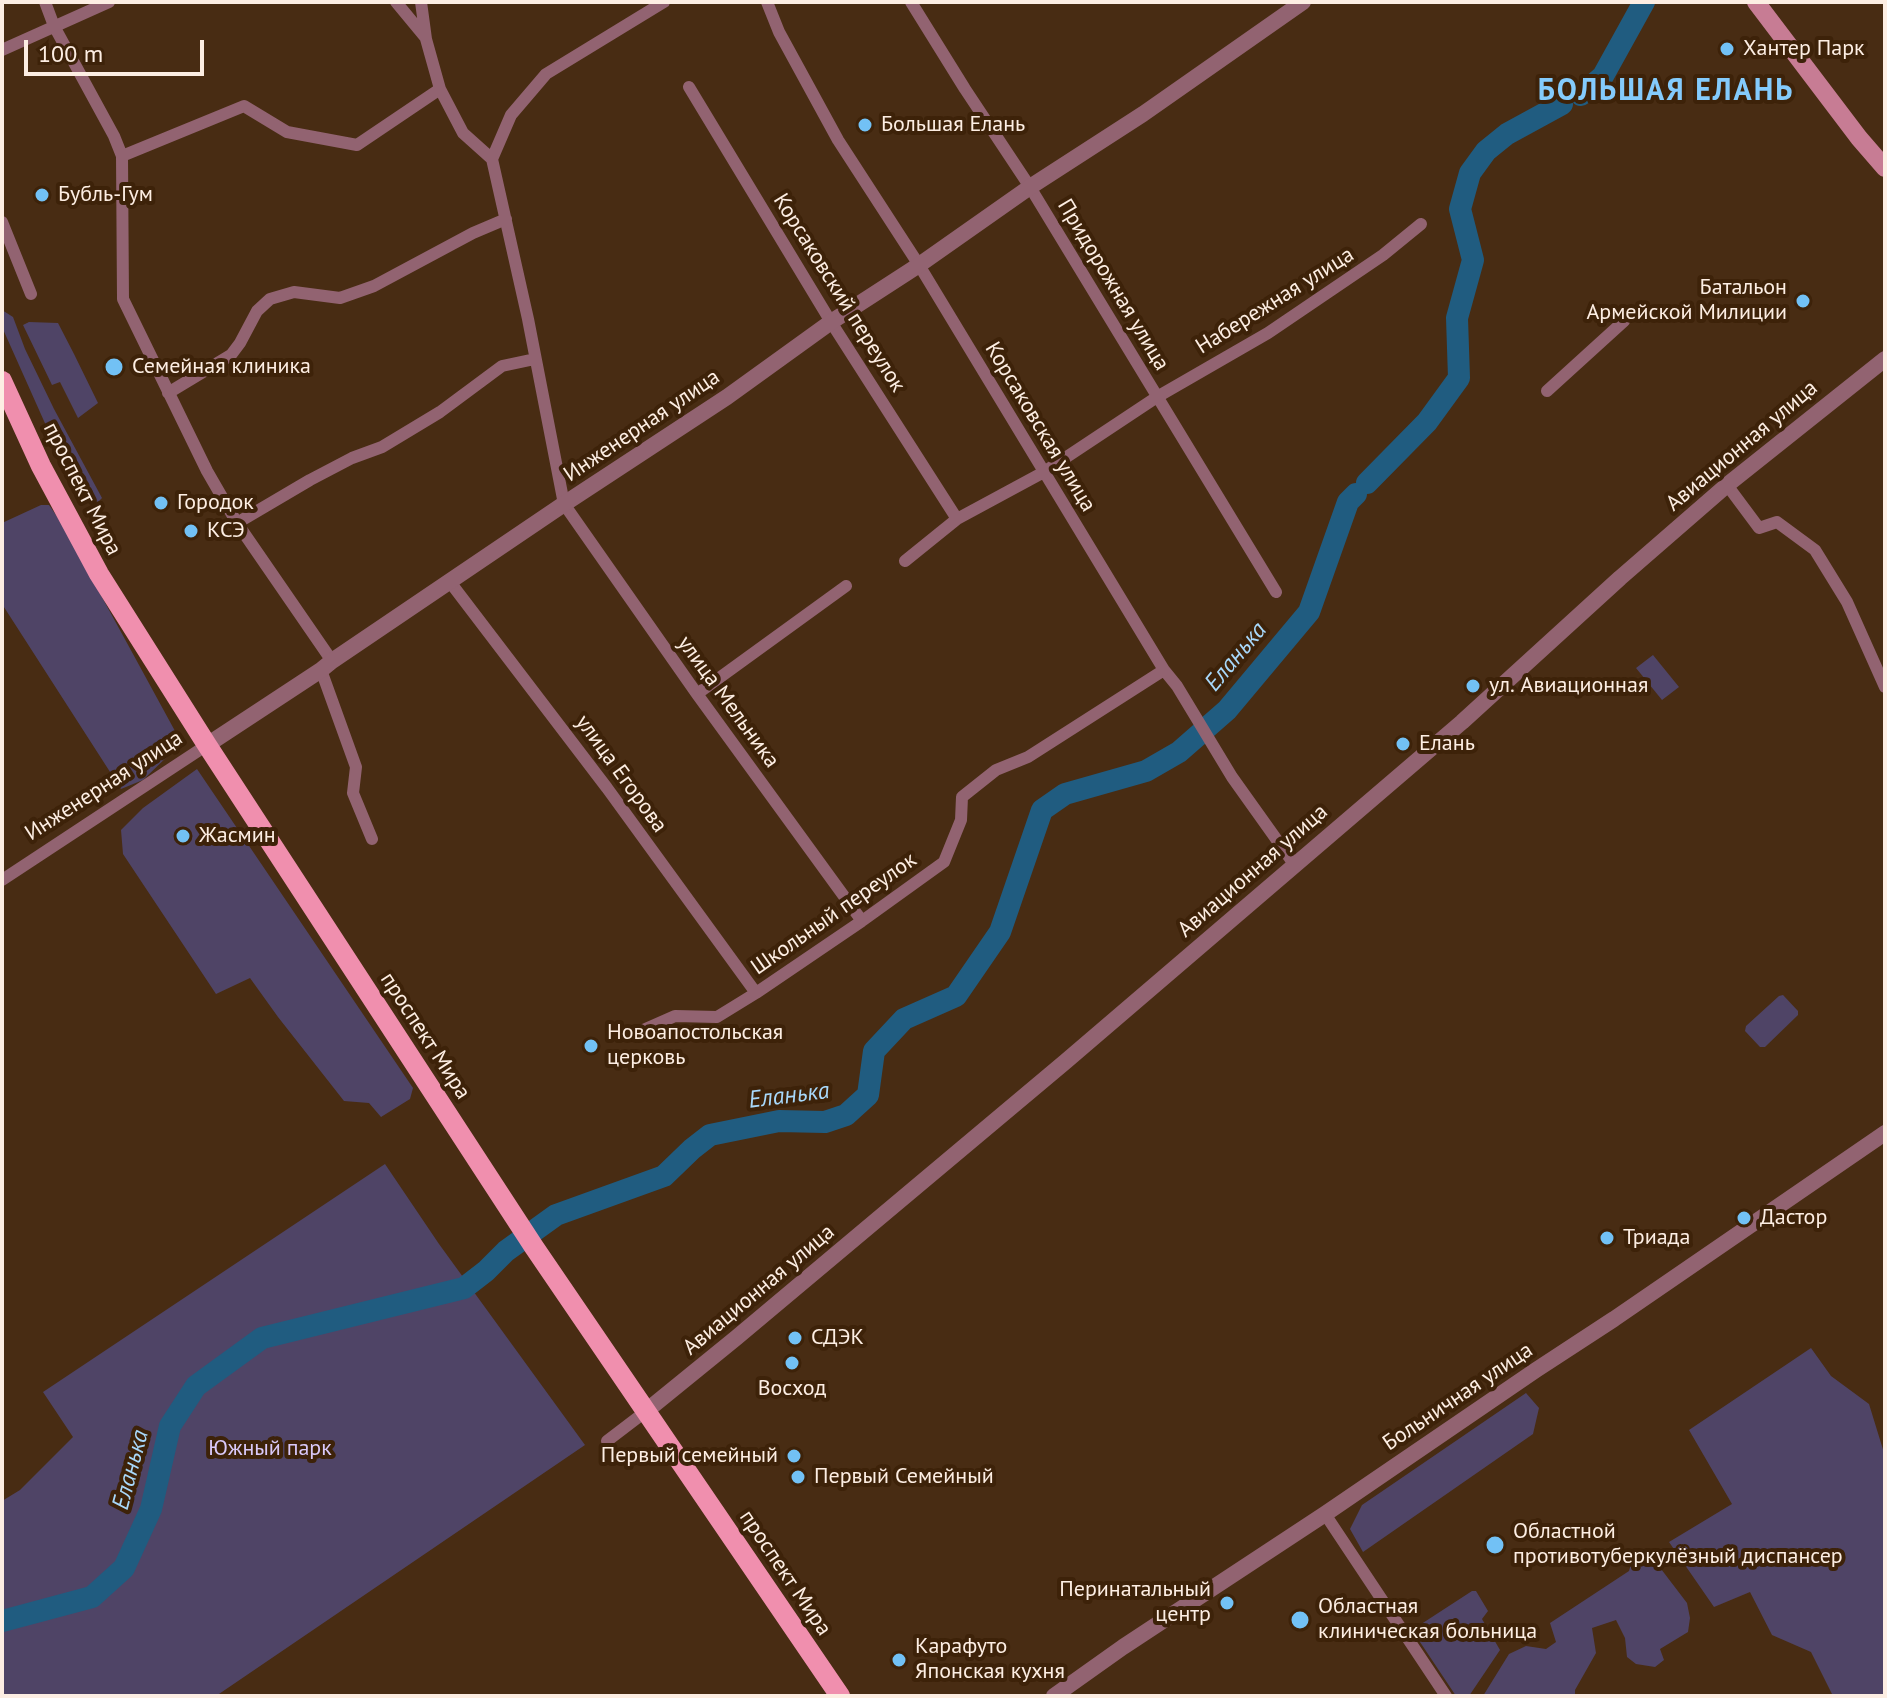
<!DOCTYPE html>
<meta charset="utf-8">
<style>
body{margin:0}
#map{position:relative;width:1887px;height:1698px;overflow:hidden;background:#482c13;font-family:"PT Sans",sans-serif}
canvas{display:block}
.frame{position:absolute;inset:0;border:4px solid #fdeee3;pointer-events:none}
.scale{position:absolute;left:24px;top:40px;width:180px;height:36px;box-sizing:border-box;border:4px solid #fdeee3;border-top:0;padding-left:10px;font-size:24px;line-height:28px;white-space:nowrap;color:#fdeee3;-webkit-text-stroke:6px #3d2209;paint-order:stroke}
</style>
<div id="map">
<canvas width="1887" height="1698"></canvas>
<div class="frame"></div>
<div class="scale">100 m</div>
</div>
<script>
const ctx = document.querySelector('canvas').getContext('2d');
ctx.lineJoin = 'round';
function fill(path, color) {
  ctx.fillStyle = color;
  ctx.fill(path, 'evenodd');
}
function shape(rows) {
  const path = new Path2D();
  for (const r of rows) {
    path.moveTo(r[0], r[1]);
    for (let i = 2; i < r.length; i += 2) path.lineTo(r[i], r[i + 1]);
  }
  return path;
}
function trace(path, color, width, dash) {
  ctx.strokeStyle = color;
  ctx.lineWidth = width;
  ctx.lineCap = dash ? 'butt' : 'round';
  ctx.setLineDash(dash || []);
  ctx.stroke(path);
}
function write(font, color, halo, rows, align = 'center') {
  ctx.font = font + ' "PT Sans",sans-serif';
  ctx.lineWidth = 8;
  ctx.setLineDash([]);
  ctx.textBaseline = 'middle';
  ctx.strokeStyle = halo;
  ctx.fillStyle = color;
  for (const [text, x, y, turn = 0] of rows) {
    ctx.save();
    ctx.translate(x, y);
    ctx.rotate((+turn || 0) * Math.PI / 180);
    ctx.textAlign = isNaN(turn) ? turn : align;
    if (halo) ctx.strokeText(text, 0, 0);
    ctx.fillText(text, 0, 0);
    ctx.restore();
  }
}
fill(shape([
 [2,310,13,317,25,349,54,409,102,498,98,502,92,500,80,474,74,478,69,477,2,327],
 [29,322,58,323,74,354,98,403,78,418,60,382,52,385,23,325],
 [41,505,49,505,61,522,175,731,174,750,143,780,121,789,2,604,2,523],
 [1653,655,1679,687,1662,700,1636,668],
 [197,769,413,1088,410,1099,381,1117,369,1103,344,1101,278,1017,250,978,216,994,123,854,121,830,143,808],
 [1783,995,1798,1011,1798,1015,1765,1047,1760,1047,1745,1031,1746,1026,1779,996],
 [385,1164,439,1244,585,1445,216,1696,2,1696,2,1501,20,1490,73,1437,43,1392],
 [1811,1348,1831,1376,1869,1404,1885,1456,1885,1696,1833,1696,1811,1652,1772,1635,1750,1592,1714,1607,1669,1542,1732,1504,1689,1430],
 [1526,1393,1539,1408,1533,1434,1363,1552,1350,1529,1362,1505],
 [1635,1551,1658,1565,1687,1603,1690,1618,1688,1632,1660,1649,1664,1660,1655,1667,1636,1664,1627,1657,1625,1638,1616,1620,1592,1628,1596,1653,1575,1690,1575,1696,1483,1696,1509,1654,1526,1646,1546,1649,1556,1642,1550,1623,1629,1571],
 [1472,1591,1476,1591,1488,1611,1482,1619,1500,1650,1469,1696,1456,1696,1412,1630]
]), '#4f4466');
trace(shape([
 [1581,95,1603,76,1644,2],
 [1367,483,1427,422,1459,378,1457,318,1473,260,1460,209,1470,173,1486,151,1507,134,1562,104],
 [2,1621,92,1597,124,1568,151,1509,170,1426,196,1386,262,1338,464,1288,486,1271,506,1251,556,1215,664,1176,692,1149,710,1135,779,1121,825,1122,846,1115,868,1095,874,1051,904,1019,956,996,1000,932,1042,810,1065,794,1146,771,1179,752,1227,710,1309,612,1348,502,1356,494]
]), '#205c80', 22);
trace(shape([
 [45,2,54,26,114,136,122,156,123,299,207,471,237,523,332,661],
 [396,2,425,37],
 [421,2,426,39,440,89,463,133,492,159],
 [664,2,546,74,511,115,492,159,528,319,564,504,697,694,862,921],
 [767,2,779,32,838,140,919,265,1164,670,1177,686,1232,777,1294,864],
 [911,2,965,89,1030,187,1276,592],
 [2,50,109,2],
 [689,87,831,322,957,519],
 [122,156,244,106,287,132,357,145,440,89],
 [2,222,31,294],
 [1547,391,1624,321],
 [168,393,231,355,240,343,257,311,270,299,294,292,340,298,374,286,473,233,506,219],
 [1727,485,1759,528,1777,522,1815,550,1847,602,1885,687],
 [237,523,310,480,352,458,382,447,440,412,502,366,535,359],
 [905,561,957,519,1044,472,1157,397,1268,333,1383,255,1421,224],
 [450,582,607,788,756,993],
 [321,670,356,767,353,793,372,839],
 [697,694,846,586],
 [2,880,207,745],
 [641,1031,675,1016,717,1017,756,993,862,921,944,862,961,820,962,797,996,770,1028,757,1164,670],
 [607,1441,645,1412],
 [1325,1514,1446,1696]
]), '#926371', 12);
trace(shape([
 [207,745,321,670,332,661,564,504,727,397,831,322,919,265,1030,187,1143,114,1303,2],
 [645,1412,736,1338,1065,1062,1462,722,1620,578,1727,485,1885,359],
 [1054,1696,1123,1647,1325,1514,1536,1370,1614,1319,1885,1133]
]), '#926371', 16);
trace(shape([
 [1756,2,1859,138,1885,168]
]), '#c77c94', 18);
trace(shape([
 [2,381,41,466,99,574,207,745,534,1247,840,1696]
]), '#f08fae', 20);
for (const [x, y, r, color] of [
 [1727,49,8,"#72c1f5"],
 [865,125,8,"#72c1f5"],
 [42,195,8,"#72c1f5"],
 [1803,301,8,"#72c1f5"],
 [114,367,10,"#72c1f5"],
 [161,503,8,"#72c1f5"],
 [191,531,8,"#72c1f5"],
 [1473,686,8,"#72c1f5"],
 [1403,744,8,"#72c1f5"],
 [183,836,8,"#72c1f5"],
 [591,1046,8,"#72c1f5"],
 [1744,1218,8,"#72c1f5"],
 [1607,1238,8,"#72c1f5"],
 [795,1338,8,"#72c1f5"],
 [792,1363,8,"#72c1f5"],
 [794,1456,8,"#72c1f5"],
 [798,1477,8,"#72c1f5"],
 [1495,1545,10,"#72c1f5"],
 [1227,1603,8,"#72c1f5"],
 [1300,1620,10,"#72c1f5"],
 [899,1660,8,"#72c1f5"]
]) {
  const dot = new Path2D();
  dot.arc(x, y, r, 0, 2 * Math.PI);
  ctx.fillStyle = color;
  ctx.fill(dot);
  trace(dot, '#3d2209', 3);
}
write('22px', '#fdeee3', '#3d2209', [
 ["Хантер Парк",1743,49],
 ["Большая Елань",881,125],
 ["Бубль-Гум",58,195],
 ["Батальон",1787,288,"right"],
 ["Армейской Милиции",1787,313,"right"],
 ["Семейная клиника",132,367],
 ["Городок",177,503],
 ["КСЭ",207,531],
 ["ул. Авиационная",1489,686],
 ["Елань",1419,744],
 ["Жасмин",199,836],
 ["Новоапостольская",607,1033],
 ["церковь",607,1058],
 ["Дастор",1760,1218],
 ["Триада",1623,1238],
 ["СДЭК",811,1338],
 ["Восход",792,1389,"center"],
 ["Первый семейный",778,1456,"right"],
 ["Первый Семейный",814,1477],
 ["Областной",1513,1532],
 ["противотуберкулёзный диспансер",1513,1557],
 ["Перинатальный",1211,1590,"right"],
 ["центр",1211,1615,"right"],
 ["Областная",1318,1607],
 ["клиническая больница",1318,1632],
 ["Карафуто",915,1647],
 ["Японская кухня",915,1672]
], 'left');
write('22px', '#fdeee3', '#3d2209', [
 ["Придорожная улица",1113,285,59],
 ["Корсаковский переулок",839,293,58],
 ["Набережная улица",1275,301,-32],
 ["Инженерная улица",642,426,-34],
 ["Корсаковская улица",1040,427,59],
 ["Авиационная улица",1742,446,-40],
 ["проспект Мира",82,489,63],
 ["улица Мельника",728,702,54],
 ["улица Егорова",621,774,54],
 ["Инженерная улица",104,786,-33],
 ["Авиационная улица",1253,871,-41],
 ["Школьный переулок",834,914,-35],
 ["проспект Мира",425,1036,57],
 ["Авиационная улица",759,1290,-40],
 ["Больничная улица",1458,1397,-34],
 ["проспект Мира",785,1573,56]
]);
write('22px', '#d9c9fa', '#3d2209', [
 ["Южный парк",270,1449]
]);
write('italic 24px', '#a8d8fa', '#3d2209', [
 ["Еланька",1236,657,-50],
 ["Еланька",789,1096,-7],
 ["Еланька",131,1470,-75]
]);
ctx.letterSpacing = '2px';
write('bold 30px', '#84cbfc', '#3d2209', [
 ["БОЛЬШАЯ ЕЛАНЬ",1666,91]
]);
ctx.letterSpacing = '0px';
</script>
